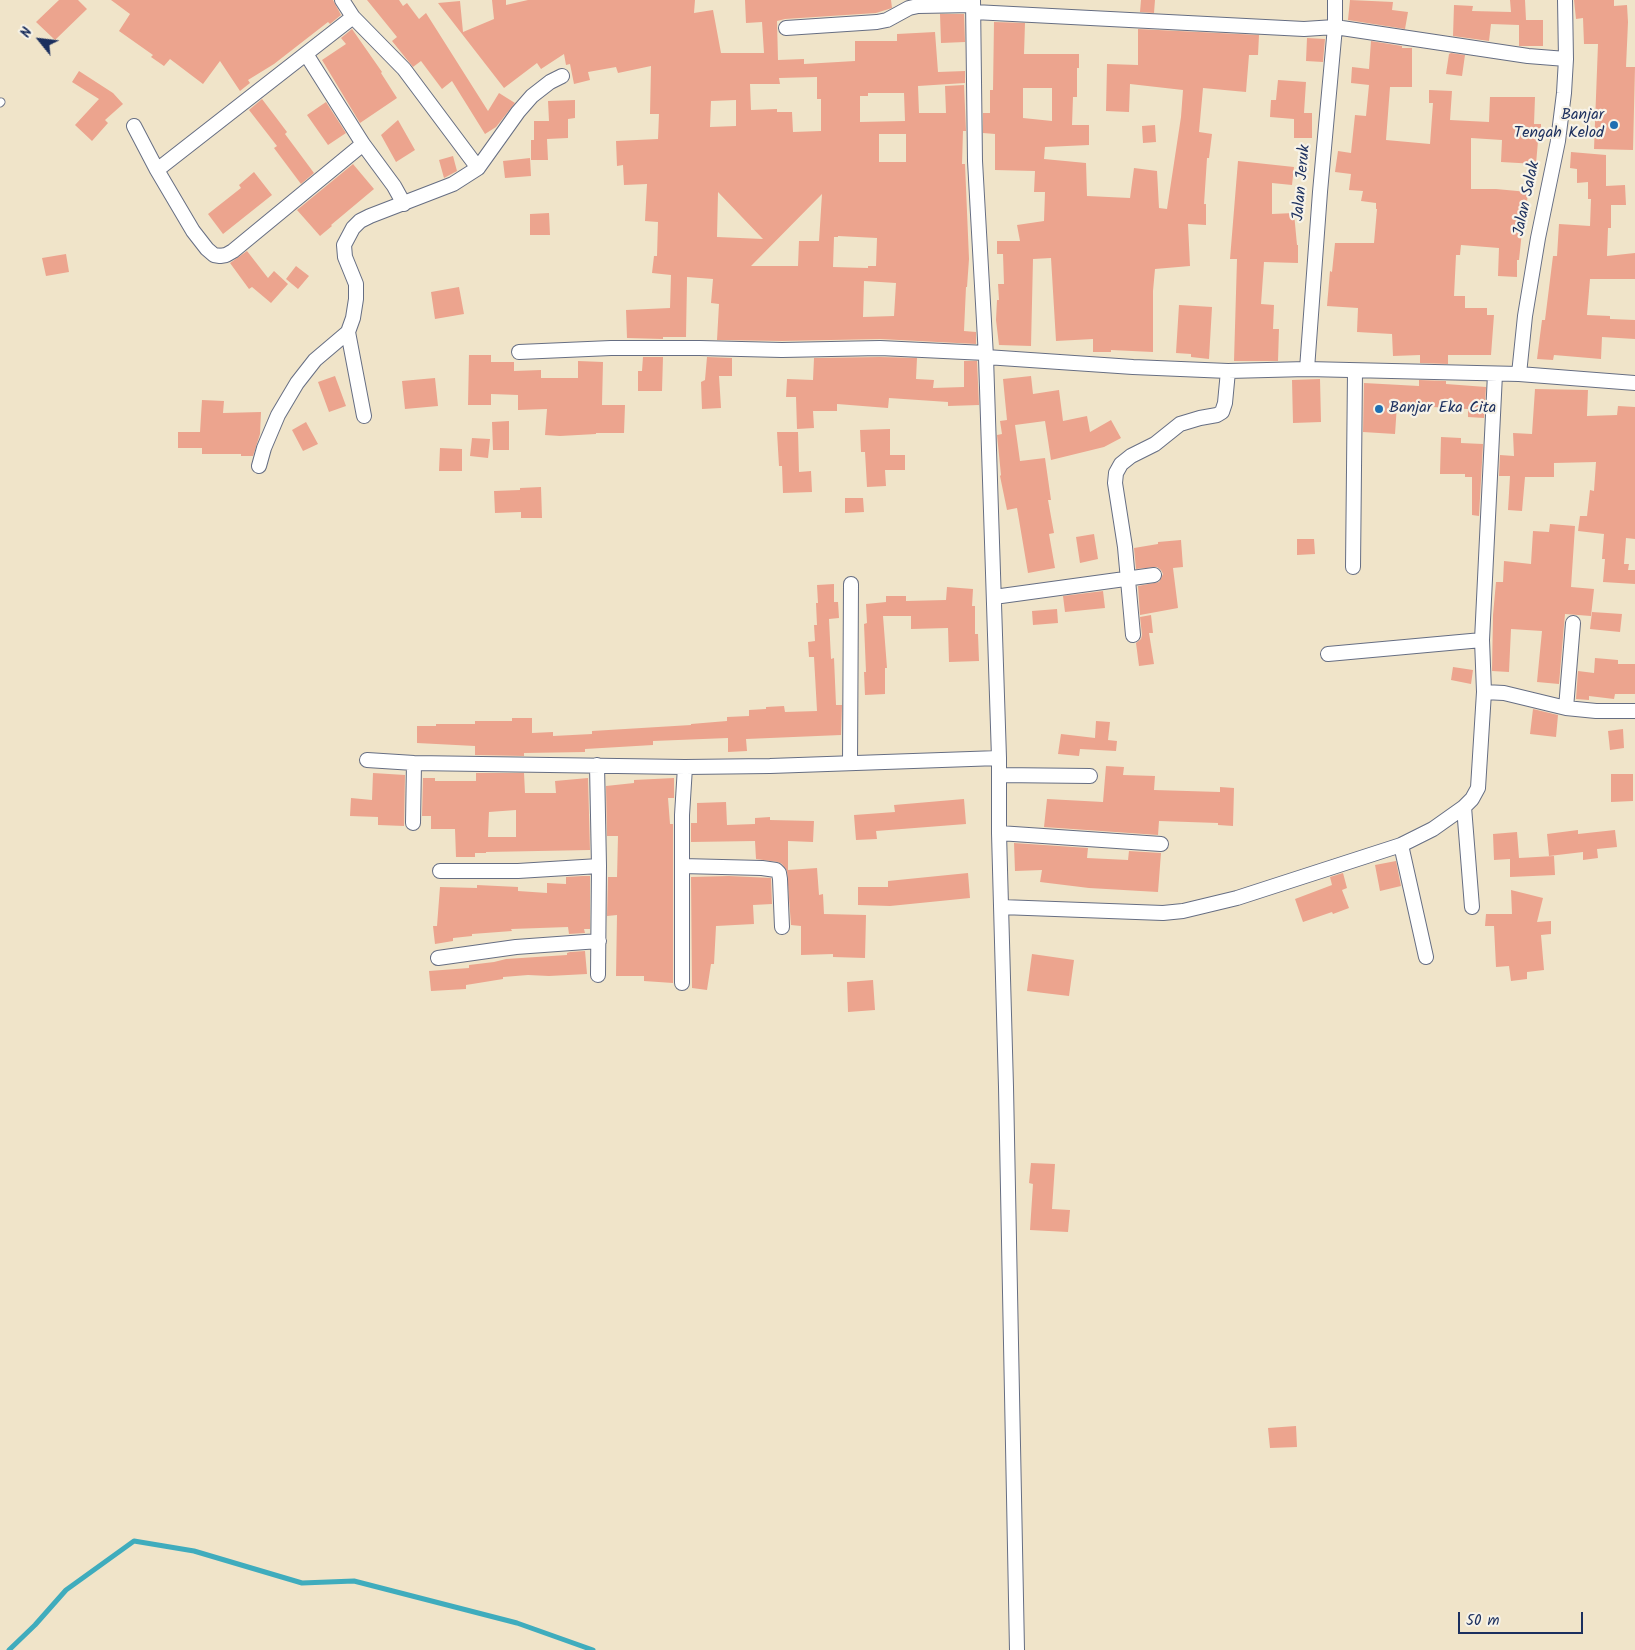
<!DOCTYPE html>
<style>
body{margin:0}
#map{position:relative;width:1635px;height:1650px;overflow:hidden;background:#f0e4c9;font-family:Kalam,sans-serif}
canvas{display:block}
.north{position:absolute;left:15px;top:15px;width:50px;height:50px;-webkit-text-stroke:4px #f7f3e8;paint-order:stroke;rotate:299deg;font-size:14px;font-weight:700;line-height:20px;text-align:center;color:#1b2f5e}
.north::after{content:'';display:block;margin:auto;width:18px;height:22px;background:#1b2f5e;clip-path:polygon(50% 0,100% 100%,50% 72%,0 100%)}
.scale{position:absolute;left:1458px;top:1612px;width:125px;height:22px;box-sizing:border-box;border:2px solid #1b2f5e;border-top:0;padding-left:6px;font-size:15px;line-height:18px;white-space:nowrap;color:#1b2f5e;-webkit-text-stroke:4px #f7f3e8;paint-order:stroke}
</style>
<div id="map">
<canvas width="1635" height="1650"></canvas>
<div class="north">N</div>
<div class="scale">50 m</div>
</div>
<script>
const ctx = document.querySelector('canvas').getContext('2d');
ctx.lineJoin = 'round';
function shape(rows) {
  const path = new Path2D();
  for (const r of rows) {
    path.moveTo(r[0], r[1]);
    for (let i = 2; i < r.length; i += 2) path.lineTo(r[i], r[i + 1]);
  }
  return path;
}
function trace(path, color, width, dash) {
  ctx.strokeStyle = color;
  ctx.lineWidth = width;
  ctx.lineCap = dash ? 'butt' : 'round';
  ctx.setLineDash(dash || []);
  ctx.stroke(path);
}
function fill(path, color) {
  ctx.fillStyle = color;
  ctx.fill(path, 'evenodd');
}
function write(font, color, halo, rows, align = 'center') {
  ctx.font = font + ' Kalam,sans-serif';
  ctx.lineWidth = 4.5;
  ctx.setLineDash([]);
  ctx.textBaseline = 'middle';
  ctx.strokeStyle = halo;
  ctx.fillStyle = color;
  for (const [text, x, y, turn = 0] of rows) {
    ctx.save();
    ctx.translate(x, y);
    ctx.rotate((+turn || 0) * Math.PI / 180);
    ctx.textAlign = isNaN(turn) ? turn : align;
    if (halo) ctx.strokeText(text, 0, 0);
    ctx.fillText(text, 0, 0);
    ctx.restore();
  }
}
trace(shape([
 [9,1650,35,1625,66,1590,134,1541,194,1551,302,1583,354,1581,517,1623,593,1650]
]), '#3facbd', 5);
fill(shape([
 [59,0,78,0,87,9,55,40,36,22],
 [111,0,333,0,341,15,330,24,328,22,274,64,248,80,250,83,240,91,220,61,203,84,170,59,164,66,151,57,153,55,119,31,130,14],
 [367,0,399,0,403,6,407,3,419,19,426,13,488,111,499,93,515,103,496,127,485,134,452,81,442,89,421,61,413,67,392,41,397,37],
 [492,0,506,0,506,5,528,0,695,0,694,13,713,10,721,53,764,53,762,22,746,23,745,0,891,0,892,8,876,13,785,19,777,21,778,60,804,59,804,64,855,61,855,41,897,41,897,34,935,32,938,72,965,71,965,83,918,86,919,113,946,113,945,86,964,85,966,131,963,131,962,164,965,164,969,259,967,287,966,287,964,331,976,332,976,344,880,339,782,341,717,340,719,304,711,303,713,279,687,277,686,337,663,337,663,339,627,338,626,310,670,308,671,275,652,273,654,256,657,256,658,222,645,221,647,184,624,185,623,165,617,166,616,141,658,139,659,114,650,114,651,66,618,73,616,67,588,72,590,80,574,84,570,64,566,65,564,54,541,69,537,63,504,88,438,3,460,1,463,32,494,19],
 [817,77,817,99,821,99,821,131,793,132,792,112,777,112,777,109,751,110,750,84,780,84,779,78],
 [868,93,904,93,905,121,860,122,860,96,868,96],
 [736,100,736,126,710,127,711,101],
 [879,134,906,134,906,162,879,162],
 [718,192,763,239,717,237],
 [822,194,819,241,799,241,798,266,751,266],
 [838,236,877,238,876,266,868,266,868,268,833,267,834,237,838,237],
 [864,281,896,283,894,316,863,317],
 [1141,0,1155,0,1154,13,1140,12],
 [1350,0,1393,2,1392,10,1408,12,1405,29,1348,20],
 [1510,0,1525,0,1526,20,1543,20,1543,46,1519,46,1519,25,1491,24,1489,41,1453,36,1454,5,1473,6,1472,11,1511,12],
 [1574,0,1614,0,1614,6,1627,5,1628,22,1626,67,1635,67,1633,150,1594,149,1598,44,1584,44,1583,18,1576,19],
 [940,14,964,14,965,42,941,43],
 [994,22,1025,23,1024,54,1079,54,1079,68,1077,68,1077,97,1073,97,1072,125,1089,125,1089,145,1045,147,1044,159,1086,163,1087,196,1130,198,1134,168,1157,171,1159,208,1167,209,1181,117,1183,90,1130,84,1129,112,1106,111,1107,64,1138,65,1138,29,1259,35,1258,55,1249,55,1246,92,1203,88,1199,132,1212,134,1209,158,1207,158,1204,204,1206,204,1206,225,1188,224,1190,266,1155,269,1153,291,1153,352,1111,350,1111,352,1093,352,1093,339,1056,341,1051,258,1033,259,1031,346,999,345,996,320,997,300,999,300,998,284,1004,284,1003,254,997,254,997,241,1020,241,1017,225,1044,221,1045,192,1034,192,1035,171,995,170,995,134,983,133,983,113,990,113,990,90,993,90],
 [1023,88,1052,88,1052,121,1023,118],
 [352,29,382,72,381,73,397,98,360,123,322,60,346,44,341,38],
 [1307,38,1325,39,1323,62,1306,61],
 [1371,41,1402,46,1402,48,1412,48,1412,87,1390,87,1386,140,1430,144,1433,103,1429,103,1429,90,1452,91,1450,120,1489,122,1490,97,1535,97,1534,124,1541,124,1541,141,1538,141,1536,164,1501,162,1502,140,1471,138,1471,189,1496,189,1528,192,1526,212,1524,212,1519,260,1517,260,1517,277,1498,276,1499,248,1461,245,1460,255,1456,255,1454,296,1465,296,1465,308,1487,308,1487,315,1494,315,1491,355,1448,355,1448,364,1420,363,1420,355,1393,356,1392,334,1357,332,1358,308,1327,306,1330,271,1332,272,1335,243,1374,243,1377,209,1376,209,1376,203,1361,201,1363,191,1349,190,1351,174,1335,172,1338,151,1351,153,1355,115,1366,116,1369,85,1351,83,1352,67,1369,69],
 [1451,53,1465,55,1462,76,1446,74,1449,54],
 [79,71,113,93,123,104,105,120,108,123,92,141,75,125,99,99,72,82],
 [1278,80,1306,82,1304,113,1312,113,1312,138,1294,138,1294,119,1270,117,1271,100,1276,100],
 [262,99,287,132,285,134,314,173,301,184,274,148,277,146,249,110],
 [575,100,575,118,568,119,568,138,547,139,548,160,531,160,531,140,534,140,534,121,549,121,548,101],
 [326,102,346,133,328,145,307,115],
 [398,120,415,150,396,162,381,135],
 [1155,125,1156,142,1143,143,1142,126],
 [1571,152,1606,155,1606,186,1625,185,1626,205,1611,205,1611,228,1608,228,1607,256,1635,253,1635,279,1590,279,1587,315,1610,316,1610,319,1635,320,1635,339,1602,337,1601,359,1554,355,1553,360,1537,359,1542,320,1545,320,1553,256,1557,256,1559,224,1590,226,1591,199,1588,199,1588,182,1577,183,1577,169,1570,168],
 [453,156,457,171,444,178,439,160],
 [530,158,531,176,505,178,503,161],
 [1238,161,1294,167,1292,185,1272,183,1272,214,1294,213,1297,245,1298,245,1298,263,1264,262,1261,304,1274,305,1273,329,1279,329,1278,361,1234,361,1237,259,1230,259],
 [353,164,374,189,331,225,332,226,320,236,297,210],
 [254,172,272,195,223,234,208,214,241,188,239,185],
 [549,213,550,235,530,235,530,214],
 [247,251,268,278,274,271,288,284,271,303,252,287,249,289,230,263],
 [66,254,69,272,46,276,42,258],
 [296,266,309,276,298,289,286,279],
 [459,287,464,314,435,319,431,292],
 [1179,305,1212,307,1209,359,1191,357,1191,354,1176,353],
 [469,355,491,355,491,362,514,362,514,371,541,370,541,378,578,378,578,361,603,362,602,405,625,405,624,433,596,433,596,434,560,436,545,435,547,409,518,410,518,395,491,394,491,405,468,405],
 [643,357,663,357,662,391,638,391,638,371,642,371],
 [707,357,732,358,732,376,719,376,721,408,702,409,701,382,705,380],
 [880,357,917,358,916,379,934,380,933,388,964,387,964,361,977,361,979,405,948,406,948,402,889,398,888,408,837,404,837,411,813,411,814,428,797,429,796,397,786,397,787,379,813,380,814,358],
 [335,376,346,406,329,412,318,382],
 [1031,376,1033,394,1059,390,1063,421,1087,416,1090,432,1111,420,1121,438,1104,447,1051,460,1045,421,1015,425,1020,461,1045,458,1051,500,1048,500,1054,533,1049,534,1055,568,1028,573,1017,508,1007,510,1000,476,1001,475,997,435,1002,434,1000,421,1007,420,1003,379],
 [435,378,438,406,405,409,402,381],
 [1320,379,1321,422,1293,423,1292,380],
 [1419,380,1446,381,1446,384,1486,387,1484,418,1468,417,1468,409,1397,405,1395,434,1363,432,1364,383,1419,386],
 [1535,389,1588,390,1587,416,1617,415,1618,406,1635,407,1635,539,1626,538,1624,564,1629,564,1628,570,1635,570,1635,584,1603,582,1605,559,1602,559,1604,534,1578,531,1580,516,1587,516,1590,490,1594,491,1596,462,1554,463,1554,477,1525,477,1522,511,1508,510,1510,476,1499,476,1500,455,1514,456,1513,433,1532,434],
 [202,400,224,401,223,413,261,412,260,434,253,456,241,456,241,454,202,454,202,448,178,448,178,432,200,432],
 [509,421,509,450,493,450,492,422],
 [306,422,318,444,303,451,292,430],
 [890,429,890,455,905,455,905,470,885,470,886,486,867,487,865,452,861,452,860,430],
 [777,432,798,432,799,472,811,471,812,492,783,493,782,466,779,466],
 [1441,437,1461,438,1461,443,1483,444,1479,516,1472,515,1472,477,1465,477,1465,474,1440,474],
 [472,438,490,439,488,458,470,456],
 [440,448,462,449,462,471,439,471],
 [541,487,542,518,521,518,521,512,495,513,494,491,520,490,520,488],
 [845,498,863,498,864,512,845,513],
 [1550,524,1575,526,1571,587,1594,589,1591,616,1565,614,1559,684,1537,682,1542,631,1511,629,1509,672,1492,671,1493,615,1496,582,1503,582,1504,561,1531,564,1533,531,1549,532],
 [1094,534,1098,559,1080,563,1076,537],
 [1297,539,1314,539,1315,554,1297,555],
 [1181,540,1183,567,1173,568,1178,608,1140,615,1138,586,1159,582,1163,574,1161,570,1157,567,1136,569,1134,548,1158,544,1158,542],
 [834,584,834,602,838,602,839,618,829,619,831,659,834,658,836,705,842,705,841,735,746,739,747,751,728,752,728,738,653,741,653,745,585,749,585,752,524,753,524,756,475,755,475,746,417,743,417,726,436,726,436,724,475,724,475,721,512,721,512,718,532,718,532,733,553,732,553,736,592,734,592,731,691,725,691,724,727,721,727,717,749,716,749,710,766,709,766,707,784,706,785,712,817,711,814,657,809,657,808,642,815,641,814,625,817,625,816,603,818,603,817,585],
 [947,587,973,589,972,606,975,606,975,634,978,634,979,661,949,662,948,628,911,629,911,616,883,616,887,668,885,668,885,694,865,695,864,672,866,672,864,624,867,623,866,604,886,602,886,596,906,596,906,601,946,600],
 [1103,591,1105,608,1065,612,1063,596],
 [1057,609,1058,623,1033,625,1032,611],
 [1592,612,1622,614,1620,632,1590,629],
 [1151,615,1153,633,1149,633,1154,664,1139,666,1136,643,1141,639,1142,635,1140,617],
 [1595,658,1618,660,1618,664,1635,664,1635,694,1615,694,1614,699,1589,696,1589,700,1576,699,1578,671,1594,673],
 [1453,667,1473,670,1471,684,1451,680],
 [1533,709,1558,715,1556,737,1530,734],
 [1096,721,1110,722,1108,740,1117,741,1116,751,1080,749,1079,756,1058,754,1061,734,1095,738],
 [1623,729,1624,748,1610,750,1608,731],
 [1106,766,1124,767,1123,775,1155,776,1154,790,1220,792,1220,787,1234,788,1233,826,1218,825,1218,823,1159,821,1158,835,1044,827,1047,799,1103,802],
 [373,773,405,775,404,826,378,825,378,817,350,816,351,798,372,800],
 [476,773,524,773,525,793,556,793,555,781,588,778,590,850,486,852,486,853,475,853,475,857,456,857,455,829,431,829,431,816,422,816,423,778,435,778,435,781,476,781],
 [516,810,516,837,488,837,489,812],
 [1611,774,1633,774,1633,801,1611,802],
 [674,778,674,798,668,798,670,824,673,824,673,983,644,981,644,976,616,976,617,915,607,916,608,877,617,877,618,836,607,836,606,786,634,783,634,780],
 [964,799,966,824,876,831,877,839,856,840,854,815,895,812,894,805],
 [726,802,727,825,755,824,755,818,770,817,770,820,814,821,813,842,788,841,788,870,817,868,819,895,823,894,824,914,866,915,865,958,833,957,833,954,801,955,801,926,791,925,787,871,782,864,778,862,756,859,755,841,691,842,691,823,697,823,697,803],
 [1578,830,1578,834,1615,830,1617,847,1597,849,1598,858,1583,860,1583,852,1549,856,1547,834],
 [1517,832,1519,858,1554,856,1555,875,1510,877,1510,859,1494,860,1493,834],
 [1014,843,1088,848,1087,858,1128,860,1129,851,1161,853,1158,892,1089,888,1040,882,1042,870,1015,871],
 [1396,861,1401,886,1380,891,1375,865],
 [968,873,970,898,890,906,858,905,858,887,888,887,888,881],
 [1343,873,1347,888,1342,890,1349,908,1333,914,1332,912,1303,922,1295,899,1332,885,1330,877],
 [583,876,590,876,590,929,584,929,585,933,569,934,568,927,511,929,512,931,472,934,472,936,453,938,453,941,435,944,433,926,437,926,440,887,477,888,477,885,518,887,518,891,547,893,547,883,566,884,566,877],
 [729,876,771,878,772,904,753,905,754,924,716,926,714,964,711,964,707,990,692,988,691,877],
 [1511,890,1543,898,1537,922,1551,921,1551,934,1541,935,1544,970,1527,972,1527,979,1511,981,1509,966,1496,967,1494,926,1485,926,1486,914,1512,914],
 [585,951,587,974,549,976,528,975,503,977,503,979,466,985,466,989,431,991,429,971,469,968,469,965,494,962,506,959,567,955,567,953,570,952],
 [1032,954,1074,960,1069,996,1027,991],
 [873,980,875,1010,848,1012,847,982],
 [1031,1163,1055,1164,1052,1209,1070,1210,1068,1232,1030,1230,1033,1184,1029,1183],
 [1296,1426,1297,1447,1270,1448,1268,1428]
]), '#eca48e');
const lane = shape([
 [0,103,1,102]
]);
const street = shape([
 [973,0,975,161,986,357,1133,367,1228,371,1307,369,1519,374,1635,383],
 [974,12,1304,29,1335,27,1528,56,1566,59],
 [353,17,404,69,478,168],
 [786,28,877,22,887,20,909,8,918,6,973,5],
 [306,54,363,144,394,186,404,204],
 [134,126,157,170,353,17,342,0],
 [157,170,193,231,207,249,214,255,220,256,226,255,233,251,363,144],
 [348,332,364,416],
 [519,352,611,348,700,348,782,350,880,348,986,353],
 [986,357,999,758,999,833,1006,1087,1017,1650],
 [1307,369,1320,192,1335,27,1335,0],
 [1495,374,1482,640,1484,692,1504,693,1566,708,1596,711,1635,711],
 [1519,374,1525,316,1538,238,1558,141,1564,93,1566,59,1565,0],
 [259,466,264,448,278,415,297,383,315,360,348,332,353,318,356,299,356,284,345,257,344,245,353,228,360,221,370,216,453,184,478,168,518,112,532,96,550,82,562,76],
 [1353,567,1355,371],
 [994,597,1154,575],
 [1133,635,1125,547,1115,483,1116,473,1121,464,1131,456,1155,444,1180,424,1200,418,1217,415,1222,412,1225,403,1228,371],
 [1328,654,1482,640],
 [1566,708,1573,623],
 [367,760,414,763,685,767,770,766,999,758],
 [850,763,851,584],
 [597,765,599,866,598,975],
 [999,775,1090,776],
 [1464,807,1472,907],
 [413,823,414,763],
 [999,833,1161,844],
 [1401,845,1426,957],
 [682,866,762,868,776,870,779,873,780,879,782,927],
 [440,871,518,871,599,866],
 [1001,907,1163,913,1183,911,1237,898,1401,845,1433,829,1464,807,1472,799,1478,788,1484,692],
 [438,958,516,947,599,941],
 [682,983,682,815,685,767]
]);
trace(lane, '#666e83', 9);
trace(street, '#666e83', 16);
trace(lane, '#fff', 7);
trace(street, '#fff', 14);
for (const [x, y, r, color] of [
 [1614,125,5,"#1f6fb2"],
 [1379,409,5,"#1f6fb2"]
]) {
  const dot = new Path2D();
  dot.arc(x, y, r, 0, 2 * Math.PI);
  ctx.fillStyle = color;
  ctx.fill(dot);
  trace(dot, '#f7f3e8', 2);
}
write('16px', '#1b2f5e', '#f7f3e8', [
 ["Banjar",1604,116],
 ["Tengah Kelod",1604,134],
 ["Banjar Eka Cita",1389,409,"left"]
], 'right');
write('16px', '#1b2f5e', '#f7f3e8', [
 ["Jalan Jeruk",1303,183,-85],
 ["Jalan Salak",1528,199,-78]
]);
</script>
